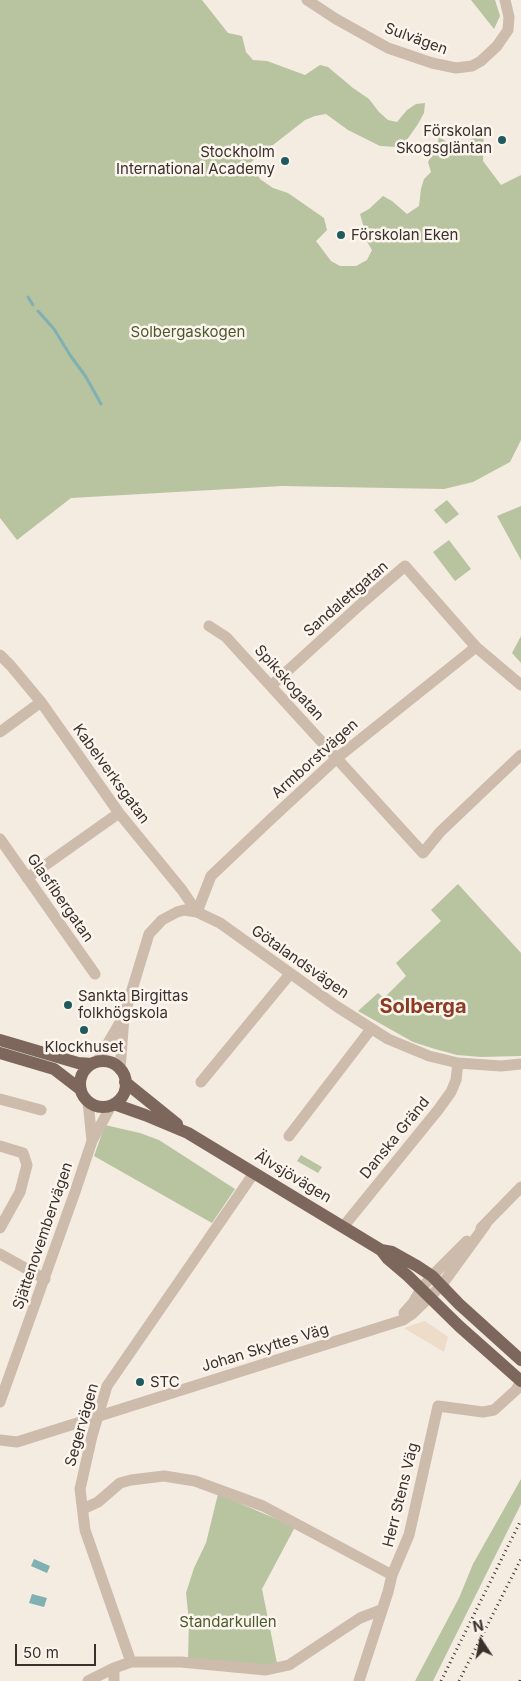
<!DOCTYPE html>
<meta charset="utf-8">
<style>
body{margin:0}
#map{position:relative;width:521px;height:1681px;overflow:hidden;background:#f4ebe1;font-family:Inter,sans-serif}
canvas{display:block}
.north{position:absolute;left:456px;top:1616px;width:50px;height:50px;-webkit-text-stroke:4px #fbf5ee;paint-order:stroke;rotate:349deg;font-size:14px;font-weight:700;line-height:20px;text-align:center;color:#3b302b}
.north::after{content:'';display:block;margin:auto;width:18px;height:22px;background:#3b302b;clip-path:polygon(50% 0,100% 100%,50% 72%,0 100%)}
.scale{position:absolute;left:15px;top:1644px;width:81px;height:22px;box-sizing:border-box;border:2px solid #3b302b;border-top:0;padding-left:6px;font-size:15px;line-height:18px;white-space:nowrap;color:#3b302b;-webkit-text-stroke:4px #fbf5ee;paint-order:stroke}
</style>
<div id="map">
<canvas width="521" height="1681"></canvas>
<div class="north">N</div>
<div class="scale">50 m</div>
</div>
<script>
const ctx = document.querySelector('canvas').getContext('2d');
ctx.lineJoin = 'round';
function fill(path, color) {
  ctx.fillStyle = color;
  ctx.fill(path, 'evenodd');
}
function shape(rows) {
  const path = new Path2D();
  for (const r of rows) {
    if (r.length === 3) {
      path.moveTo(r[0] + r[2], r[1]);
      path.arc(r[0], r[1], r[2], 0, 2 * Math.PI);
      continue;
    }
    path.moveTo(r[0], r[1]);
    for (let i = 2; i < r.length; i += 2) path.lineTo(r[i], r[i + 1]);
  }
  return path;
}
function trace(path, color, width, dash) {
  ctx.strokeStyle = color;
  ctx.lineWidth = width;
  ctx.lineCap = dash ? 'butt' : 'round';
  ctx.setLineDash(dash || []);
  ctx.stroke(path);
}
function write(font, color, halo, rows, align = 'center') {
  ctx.font = font + ' Inter,sans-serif';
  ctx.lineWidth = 5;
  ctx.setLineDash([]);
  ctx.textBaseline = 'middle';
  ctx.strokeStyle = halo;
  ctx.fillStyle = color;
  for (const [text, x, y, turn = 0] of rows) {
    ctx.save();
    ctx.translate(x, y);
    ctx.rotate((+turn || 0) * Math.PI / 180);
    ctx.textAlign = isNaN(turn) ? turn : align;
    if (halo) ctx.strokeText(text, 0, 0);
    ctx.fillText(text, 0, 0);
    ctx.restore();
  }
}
fill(shape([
 [0,0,202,0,228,33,242,36,246,52,253,60,267,61,305,75,320,65,328,67,353,88,369,99,379,112,388,120,397,122,407,110,416,104,425,103,424,113,418,124,404,144,397,147,380,146,348,130,326,114,315,116,305,120,250,163,260,179,273,188,288,193,324,218,327,230,316,241,331,261,340,266,356,266,367,260,372,250,366,240,365,232,360,214,369,209,383,196,392,201,407,214,419,206,421,189,424,179,431,172,428,162,436,148,439,137,452,145,463,146,484,127,483,161,501,185,521,175,521,440,510,462,473,482,444,489,282,486,71,498,17,540,0,518],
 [471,0,495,0,500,16,494,29],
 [447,500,459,514,446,524,434,510],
 [521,506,521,560,497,516],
 [449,540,471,569,455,581,433,552],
 [521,636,521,663,512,653],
 [458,884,521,953,521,1056,481,1057,457,1055,435,1049,413,1042,358,1011,378,993,384,998,406,976,396,963,441,921,431,910],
 [105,1125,140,1133,159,1140,235,1189,212,1223,94,1156],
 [301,1155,322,1167,318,1173,297,1161],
 [521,1479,521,1504,433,1681,415,1681,459,1598,473,1564],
 [218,1494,295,1527,262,1589,277,1663,262,1666,188,1658,189,1621,186,1593,194,1568,206,1543]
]), '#b8c4a0');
fill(shape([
 [425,1321,448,1337,444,1352,404,1328]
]), '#ecdcc8');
fill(shape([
 [34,1559,50,1566,47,1573,31,1566],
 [32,1594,47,1598,44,1607,29,1603]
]), '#7fb0b2');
trace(shape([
 [28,297,33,305],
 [38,311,54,329,70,355,86,377,101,404]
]), '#7fb0b2', 3);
trace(shape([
 [307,0,336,19,388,48,432,63,456,68,472,66,481,61,497,46,508,30,509,17,505,0],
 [209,626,226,637,423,853,440,832,521,755],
 [0,655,11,666,41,702,119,813,182,890,197,912],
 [272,685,362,603,405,566,476,647,521,685],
 [0,732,41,702],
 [0,839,95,974],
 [27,878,119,813],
 [197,912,211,876,270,820,337,758,476,647],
 [97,1062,122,1019],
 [120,1070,124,1016,149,934,162,920,177,912,184,910,197,912,220,923,336,1006,388,1039,429,1056,458,1063,501,1066,521,1064],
 [201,1082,290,974],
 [0,1099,41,1110],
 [88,1102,92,1141],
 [289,1136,371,1029],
 [0,1146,23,1153,27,1165,20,1192,0,1228],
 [343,1227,438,1110,451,1092,456,1080,458,1063],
 [481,1228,521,1187],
 [0,1254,45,1279],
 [404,1313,413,1303,421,1289,432,1276,467,1241],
 [0,1402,75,1192,92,1141,111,1106],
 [0,1440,17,1442,403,1320,412,1314,441,1286,486,1224],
 [83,1509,98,1502,120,1483,131,1480,164,1476,195,1481,263,1506,392,1575],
 [131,1662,85,1530,80,1489,92,1436,107,1386,254,1173],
 [88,1681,114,1668,131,1662,181,1662,266,1670,289,1665,360,1618,381,1610],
 [114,1681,114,1668],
 [359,1681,388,1592,392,1575,409,1535,438,1406,483,1412,494,1410,516,1390,521,1382]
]), '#cdbbac', 11);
trace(shape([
 [0,1040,78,1063,92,1064],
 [0,1053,54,1069,80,1089],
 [103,1084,23],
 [125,1082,177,1124],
 [114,1104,145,1115,188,1133,381,1250,392,1252,417,1266,432,1276,459,1304,521,1360],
 [381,1250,388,1259,408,1276,459,1326,521,1381]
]), '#7d675c', 12);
trace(shape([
 [441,1681,521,1520],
 [459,1681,521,1559],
 [520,1681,521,1676]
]), '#3b302b', 3, [1, 4]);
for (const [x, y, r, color] of [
 [502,140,5,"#1f5a5e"],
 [285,161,5,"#1f5a5e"],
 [341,235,5,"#1f5a5e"],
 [68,1005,5,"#1f5a5e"],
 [84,1030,5,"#1f5a5e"],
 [140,1382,5,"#1f5a5e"]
]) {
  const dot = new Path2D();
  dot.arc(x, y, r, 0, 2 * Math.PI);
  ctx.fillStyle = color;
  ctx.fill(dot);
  trace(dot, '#fbf5ee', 2);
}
write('15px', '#3b302b', '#fbf5ee', [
 ["Sulvägen",416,39,20],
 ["Sandalettgatan",346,599,-41],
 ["Spikskogatan",289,683,48],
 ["Armborstvägen",315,759,-42],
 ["Kabelverksgatan",111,774,54],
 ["Glasfibergatan",60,898,55],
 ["Götalandsvägen",300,962,35],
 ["Danska Gränd",395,1138,-51],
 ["Älvsjövägen",293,1177,31],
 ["Sjättenovembervägen",43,1236,-71],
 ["Johan Skyttes Väg",265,1348,-17],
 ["Segervägen",82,1425,-74],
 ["Herr Stens Väg",401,1495,-76]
]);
write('15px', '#3b302b', '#fbf5ee', [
 ["Förskolan",492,131,"right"],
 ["Skogsgläntan",492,148,"right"],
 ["Stockholm",275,152,"right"],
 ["International Academy",275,169,"right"],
 ["Förskolan Eken",351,235],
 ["Sankta Birgittas",78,996],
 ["folkhögskola",78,1013],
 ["Klockhuset",84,1047,"center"],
 ["STC",150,1382]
], 'left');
write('15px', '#4a5a2e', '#fbf5ee', [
 ["Solbergaskogen",188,332],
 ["Standarkullen",228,1622]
]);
write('bold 20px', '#8c3b22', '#fbf5ee', [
 ["Solberga",423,1007]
]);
</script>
